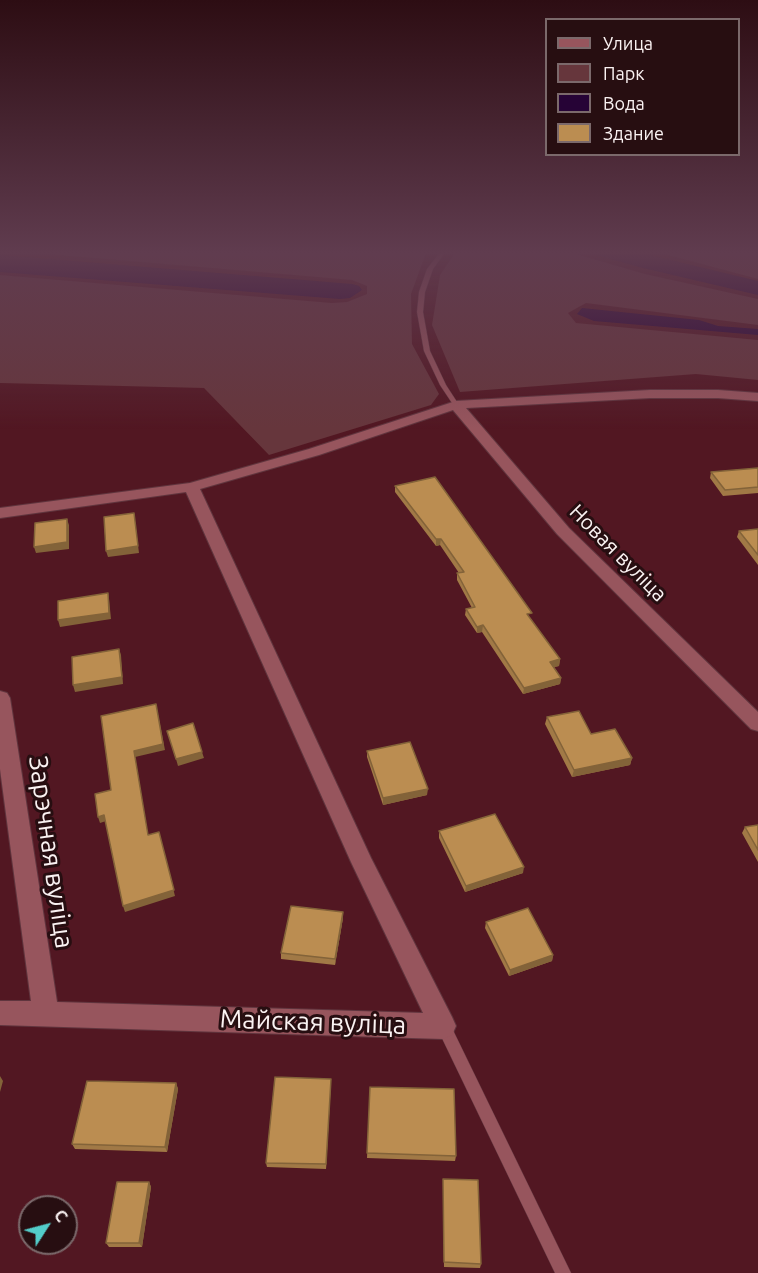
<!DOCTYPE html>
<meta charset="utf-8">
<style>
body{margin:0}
#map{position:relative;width:758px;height:1273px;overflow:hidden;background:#521722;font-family:Ubuntu,sans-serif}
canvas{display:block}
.legend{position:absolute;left:545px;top:18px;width:195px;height:138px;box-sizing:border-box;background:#270e11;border:2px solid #7b696b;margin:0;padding:8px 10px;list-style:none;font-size:18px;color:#faf2f2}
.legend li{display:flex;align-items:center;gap:12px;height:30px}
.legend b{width:30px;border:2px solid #7b696b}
.north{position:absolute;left:18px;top:1195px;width:60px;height:60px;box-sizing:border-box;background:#270e11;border:2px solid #7b696b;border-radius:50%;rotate:54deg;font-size:16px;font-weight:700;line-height:24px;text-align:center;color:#faf2f2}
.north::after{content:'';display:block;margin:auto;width:21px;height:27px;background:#53cdca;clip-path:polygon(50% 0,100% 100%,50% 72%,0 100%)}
</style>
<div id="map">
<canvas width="758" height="1273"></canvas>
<ul class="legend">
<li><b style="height:8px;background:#97555d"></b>Улица</li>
<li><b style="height:16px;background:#66363c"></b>Парк</li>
<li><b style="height:16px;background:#260336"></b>Вода</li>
<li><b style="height:16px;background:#bb8d51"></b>Здание</li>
</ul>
<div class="north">С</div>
</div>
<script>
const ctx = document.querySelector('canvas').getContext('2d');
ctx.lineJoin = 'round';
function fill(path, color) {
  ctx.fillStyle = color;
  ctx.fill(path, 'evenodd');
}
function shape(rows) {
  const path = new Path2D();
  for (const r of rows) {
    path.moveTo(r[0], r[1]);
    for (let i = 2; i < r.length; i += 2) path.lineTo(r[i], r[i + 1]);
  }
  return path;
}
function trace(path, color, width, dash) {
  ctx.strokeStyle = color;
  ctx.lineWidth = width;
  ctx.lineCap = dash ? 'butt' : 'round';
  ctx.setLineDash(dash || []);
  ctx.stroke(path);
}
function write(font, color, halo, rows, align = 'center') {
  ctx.font = font + ' Ubuntu,sans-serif';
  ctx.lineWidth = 6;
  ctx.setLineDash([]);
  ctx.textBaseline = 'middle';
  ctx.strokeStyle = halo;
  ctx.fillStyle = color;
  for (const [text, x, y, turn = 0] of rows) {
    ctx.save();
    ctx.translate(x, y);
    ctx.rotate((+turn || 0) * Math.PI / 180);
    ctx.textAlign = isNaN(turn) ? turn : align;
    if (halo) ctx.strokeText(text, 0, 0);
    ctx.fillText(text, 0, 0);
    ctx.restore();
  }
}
fill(shape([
 [12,251,430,251,425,256,411,294,412,344,439,394,431,405,269,455,204,388,0,383,0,275,332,303,347,302,367,294,367,286,352,280],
 [456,251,566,251,645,274,758,299,758,325,586,303,568,313,576,323,758,340,758,380,696,374,460,392,432,325,440,275],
 [653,251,758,251,758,279]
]), '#66363c');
fill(shape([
 [582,251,633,251,758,281,758,295,643,268],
 [0,255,352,284,359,286,362,290,350,298,340,299,0,272],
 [582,308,699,320,718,326,758,329,758,335,594,321,577,314]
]), '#260336');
const lane = shape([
 [441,251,446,251,433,269,425,292,423,312,430,351,446,385,459,405,456,407,454,406,440,385,424,351,417,312,419,292,427,269,441,251],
 [444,1021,449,1022,571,1273,555,1273,439,1032,438,1027,439,1022,444,1021]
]);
const street = shape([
 [650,390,718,390,758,393,758,401,718,398,650,398,466,408,569,528,758,712,758,731,751,729,557,534,453,410,319,455,200,489,371,858,452,1017,456,1026,452,1035,443,1039,0,1025,0,1001,31,1001,0,769,0,691,7,693,10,698,57,1002,423,1013,351,862,186,492,0,518,0,508,190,483,309,449,456,401,650,390]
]);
trace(lane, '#60353e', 1);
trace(street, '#60353e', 2);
fill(lane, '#97555d');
fill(street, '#97555d');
fill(shape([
 [758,468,758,493,723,496,710,478,711,472],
 [395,486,531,619,560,659,559,666,554,667,561,678,560,684,523,694,482,632,477,633,465,615,466,609,472,608,457,580,457,573,459,573,440,545,436,546,395,492],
 [758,529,758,565,737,537,739,531],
 [547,717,591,734,632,758,630,765,572,777,545,724],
 [367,751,427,795,383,805,367,757],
 [758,825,758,862,742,833,745,827],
 [439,831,523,873,465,892,439,838],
 [343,918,335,965,281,959,281,953],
 [486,922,553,955,552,961,509,976,485,928],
 [331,1079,326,1169,267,1167,266,1163],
 [176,1083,178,1089,167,1152,75,1149,72,1144],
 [370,1087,456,1156,455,1161,367,1158],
 [443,1179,481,1264,480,1268,444,1267],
 [149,1182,151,1187,142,1247,109,1247,106,1243]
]), '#a17946');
fill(shape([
 [134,513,139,553,108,557,106,551],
 [67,519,69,525,69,549,36,553,34,547],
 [436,539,441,539,440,545,436,546],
 [108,593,109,599,111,619,60,627,58,620],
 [483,625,482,632,477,633,477,627],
 [119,649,121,655,123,684,75,692,73,685],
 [560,659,559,666,549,668,550,662],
 [561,678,560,684,523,694,524,688],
 [156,704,165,750,135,757,150,841,134,751],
 [202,752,204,758,178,766,176,759],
 [632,758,630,765,572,777,574,770],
 [428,789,427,795,383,805,383,798],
 [104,815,106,821,100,823,98,817],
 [159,832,175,896,125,912,123,906],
 [524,867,523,873,465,892,466,886],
 [343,912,343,918,335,965,335,959],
 [553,955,552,961,509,976,510,970],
 [0,1076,3,1081,0,1092],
 [331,1079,331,1084,326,1169,326,1164],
 [176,1083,178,1089,167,1152,165,1147],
 [149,1182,151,1187,142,1247,139,1243]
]), '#836339');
const building = shape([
 [758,468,758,487,725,490,711,472,758,468],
 [435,477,532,613,527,614,560,659,550,662,561,678,524,688,483,625,477,627,466,609,475,607,457,573,464,572,441,539,436,539,395,486,435,477],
 [134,513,138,546,106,551,104,517,134,513],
 [67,519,67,542,34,547,35,523,67,519],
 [758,529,758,555,739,531,758,529],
 [108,593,109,613,58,620,58,601,108,593],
 [119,649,122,677,73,685,72,657,119,649],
 [156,704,163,744,134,751,148,835,159,832,174,890,123,906,104,815,98,817,95,794,111,790,101,716,156,704],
 [579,711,591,734,615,729,632,758,574,770,547,717,579,711],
 [193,723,202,752,176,759,167,731,193,723],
 [410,742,428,789,383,798,367,751,410,742],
 [495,814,524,867,466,886,439,831,495,814],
 [758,825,758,850,745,827,758,825],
 [291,906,343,912,335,959,281,953,291,906],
 [528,908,553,955,510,970,486,922,528,908],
 [275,1077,331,1079,326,1164,266,1163,275,1077],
 [87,1081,176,1083,165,1147,72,1144,87,1081],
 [370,1087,454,1089,456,1156,367,1153,370,1087],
 [443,1179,478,1180,481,1264,444,1262,443,1179],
 [117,1182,149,1182,139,1243,106,1243,117,1182]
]);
fill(building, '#bb8d51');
trace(building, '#836339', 1.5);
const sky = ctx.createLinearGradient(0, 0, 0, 429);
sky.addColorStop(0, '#2d0d13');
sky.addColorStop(0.59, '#603c4f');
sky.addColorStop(1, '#603c4f00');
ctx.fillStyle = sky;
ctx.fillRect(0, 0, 758, 429);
write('21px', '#faf2f2', '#270e11', [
 ["Новая вуліца",618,553,45]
]);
write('26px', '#faf2f2', '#270e11', [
 ["Зарэчная вуліца",51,852,82],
 ["Майская вуліца",313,1022,2]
]);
</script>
